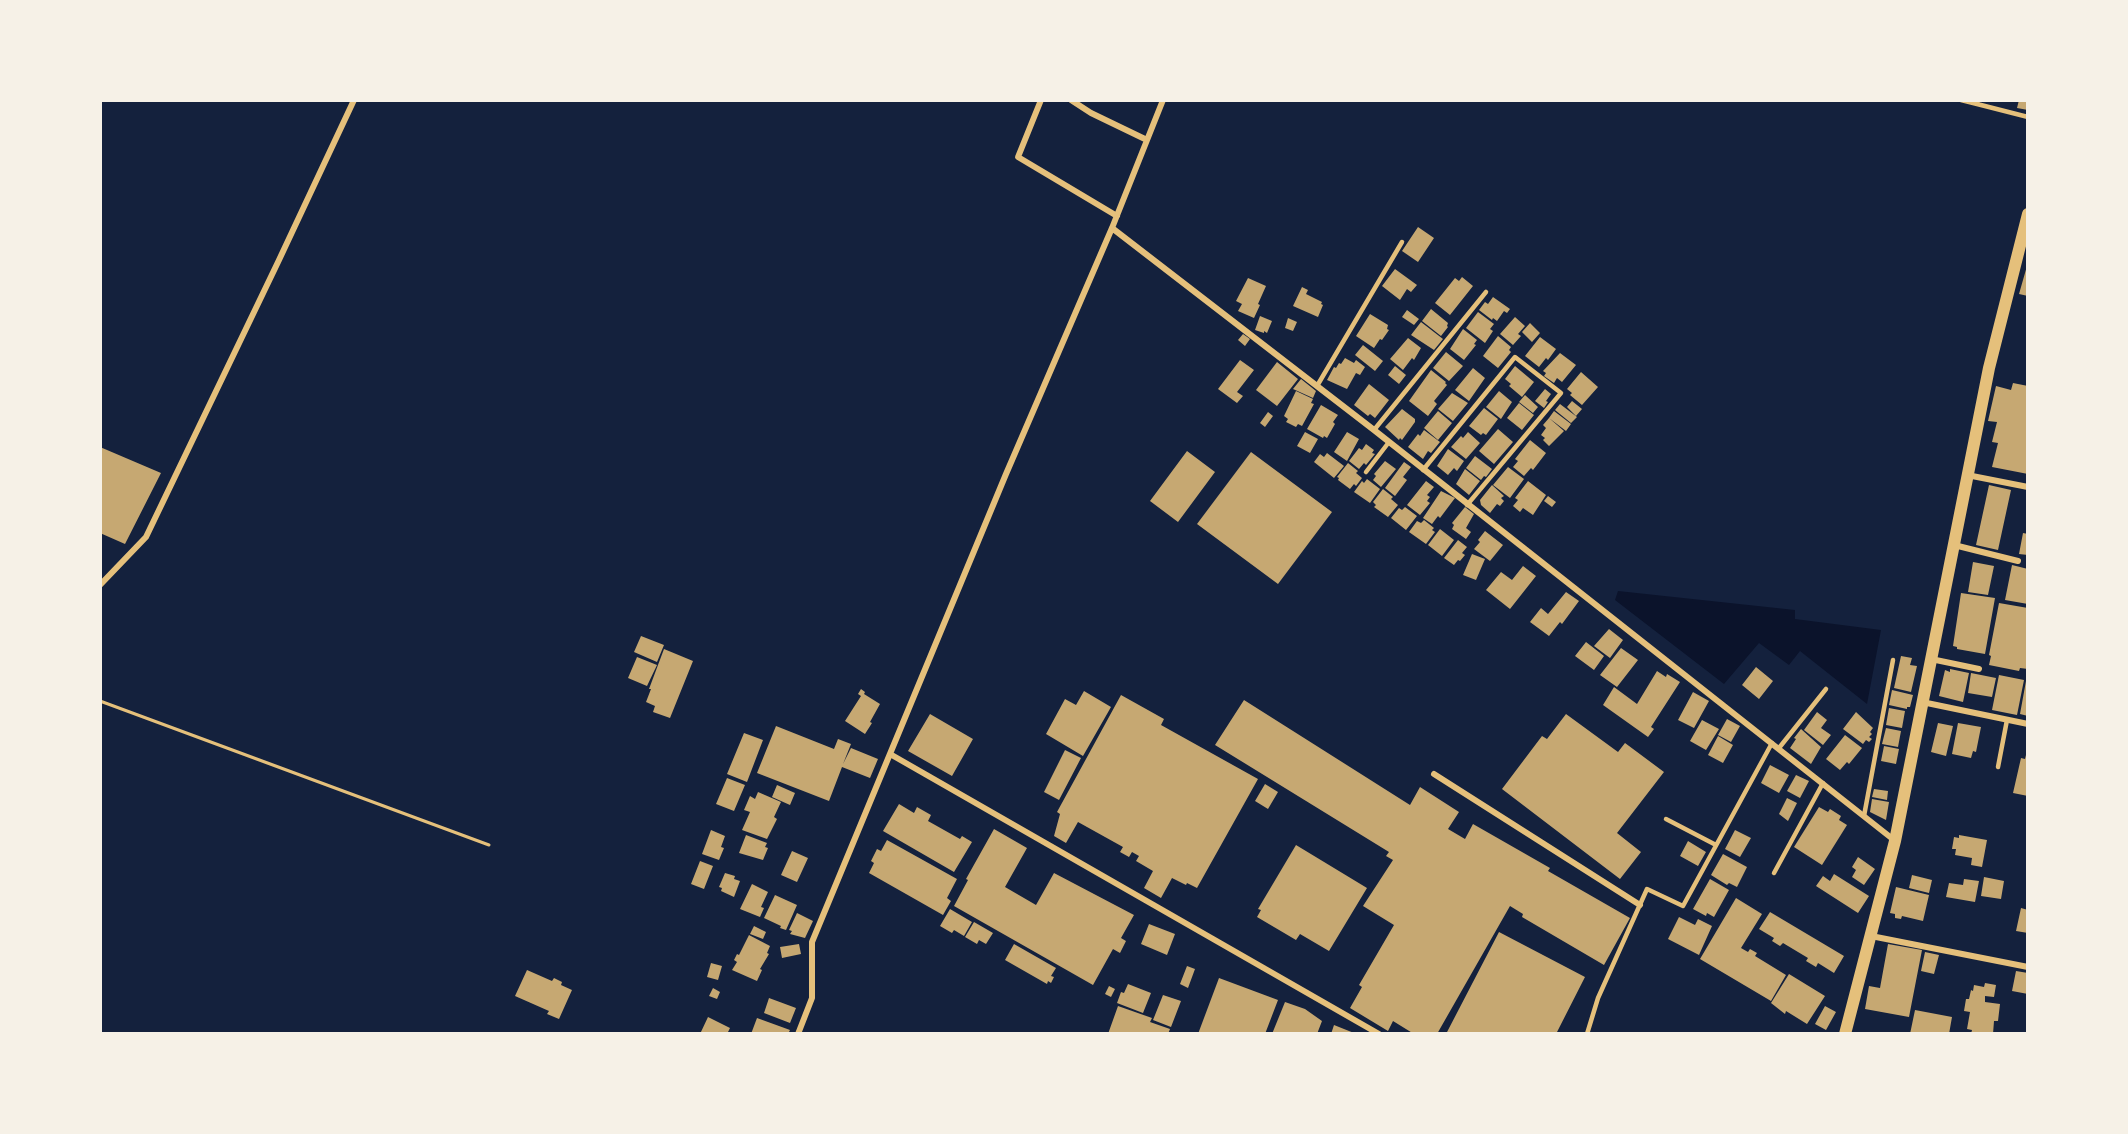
<!DOCTYPE html>
<style>
body{margin:0}
#map{position:relative;width:2128px;height:1134px;overflow:hidden;background:#14213d;font-family:"Nunito Sans",sans-serif}
canvas{display:block}
.frame{position:absolute;inset:0;border:102px solid #f6f1e7;pointer-events:none}
</style>
<div id="map">
<canvas width="2128" height="1134"></canvas>
<div class="frame"></div>
</div>
<script>
const ctx = document.querySelector('canvas').getContext('2d');
ctx.lineJoin = 'round';
function fill(path, color) {
  ctx.fillStyle = color;
  ctx.fill(path, 'evenodd');
}
function shape(rows) {
  const path = new Path2D();
  for (const r of rows) {
    path.moveTo(r[0], r[1]);
    for (let i = 2; i < r.length; i += 2) path.lineTo(r[i], r[i + 1]);
  }
  return path;
}
function trace(path, color, width, dash) {
  ctx.strokeStyle = color;
  ctx.lineWidth = width;
  ctx.lineCap = dash ? 'butt' : 'round';
  ctx.setLineDash(dash || []);
  ctx.stroke(path);
}
fill(shape([
 [1618,591,1795,610,1795,619,1881,630,1867,704,1800,651,1789,665,1759,643,1724,684,1615,600]
]), '#0b132b');
fill(shape([
 [2019,100,2028,100,2028,110,2017,108],
 [1418,227,1434,238,1418,262,1402,251],
 [2027,266,2028,266,2028,296,2019,294],
 [1395,269,1417,285,1411,292,1407,289,1400,300,1382,286],
 [1462,277,1473,286,1450,315,1435,303,1455,278,1459,281],
 [1248,278,1266,286,1258,304,1260,305,1254,318,1238,311,1242,304,1236,301],
 [1302,287,1308,290,1306,294,1322,302,1321,304,1323,305,1318,317,1293,306],
 [1493,297,1510,309,1507,313,1504,311,1497,321,1493,318,1492,320,1479,310,1485,302,1488,304],
 [1431,309,1448,323,1447,326,1448,327,1441,336,1422,321],
 [1407,310,1419,319,1414,325,1402,317],
 [1478,312,1494,324,1490,329,1493,331,1485,343,1466,328],
 [1370,314,1388,325,1387,329,1389,330,1382,340,1380,339,1374,348,1356,336],
 [1260,316,1272,321,1267,333,1264,331,1264,333,1255,330],
 [1515,317,1525,326,1518,334,1521,336,1513,345,1500,334],
 [1288,318,1297,322,1293,331,1285,328],
 [1421,322,1443,339,1434,350,1411,335],
 [1530,323,1540,333,1532,342,1522,332],
 [1463,329,1477,340,1474,344,1476,345,1464,360,1450,349],
 [1243,334,1250,339,1245,346,1238,340],
 [1498,336,1511,347,1509,350,1511,352,1498,368,1483,356],
 [1540,337,1556,349,1548,360,1546,358,1539,367,1525,356],
 [1408,338,1421,348,1414,360,1412,358,1403,370,1390,359],
 [1363,345,1383,361,1375,371,1355,355],
 [1446,352,1463,366,1449,381,1433,368],
 [1560,353,1576,365,1562,382,1557,378,1554,383,1544,376,1546,373,1543,371],
 [1345,358,1354,363,1356,360,1365,367,1360,375,1356,373,1347,389,1327,380,1334,367,1336,368,1339,363,1341,364],
 [1240,360,1254,370,1237,392,1243,396,1237,403,1218,389],
 [1277,362,1298,379,1277,406,1256,390],
 [1395,366,1406,375,1399,384,1388,375],
 [1515,366,1534,382,1522,397,1509,386,1511,384,1505,379],
 [1473,368,1485,378,1469,401,1455,390],
 [1431,370,1446,382,1445,383,1447,385,1434,401,1437,404,1428,416,1409,401],
 [1581,372,1598,387,1582,405,1570,395,1572,393,1567,389],
 [1301,379,1316,391,1313,398,1293,389],
 [2013,383,2028,386,2028,474,1992,467,1998,443,1992,442,1997,422,1988,421,1996,386,2011,390],
 [1369,384,1389,400,1375,418,1370,414,1368,416,1354,405],
 [1545,389,1551,394,1546,401,1548,402,1544,408,1535,401],
 [1296,391,1313,399,1311,403,1314,404,1302,426,1298,424,1296,427,1286,422,1288,419,1284,416],
 [1499,391,1512,402,1501,419,1486,407],
 [1452,393,1468,403,1453,421,1438,409],
 [1525,395,1538,407,1533,413,1519,402],
 [1572,401,1582,409,1576,416,1567,407],
 [1519,403,1534,415,1522,430,1507,418],
 [1560,404,1577,417,1571,423,1555,410],
 [1321,405,1338,415,1333,422,1335,424,1327,438,1324,436,1323,438,1307,429],
 [1484,408,1498,419,1486,435,1483,433,1481,435,1469,426],
 [1402,409,1415,419,1415,422,1402,440,1400,438,1399,440,1385,427],
 [1438,411,1452,423,1438,440,1424,428],
 [1554,411,1571,424,1566,431,1549,418],
 [1268,412,1273,416,1265,427,1260,423],
 [1549,418,1564,431,1549,446,1543,440,1545,438,1541,435,1546,428,1543,425],
 [1498,429,1513,442,1494,464,1479,451],
 [1424,430,1440,442,1431,453,1428,451,1423,459,1408,447,1418,434,1420,436],
 [1305,432,1318,439,1310,453,1297,446],
 [1347,432,1359,439,1347,461,1334,452],
 [1468,432,1480,443,1466,459,1451,447,1461,436,1463,438],
 [1530,440,1546,453,1533,470,1531,468,1524,476,1513,467,1518,461,1515,459],
 [1366,444,1374,450,1372,453,1375,454,1366,465,1364,463,1359,469,1349,461,1359,448,1362,450],
 [100,447,161,473,125,544,100,533],
 [1448,449,1464,461,1457,471,1454,468,1448,475,1437,466],
 [1187,451,1215,472,1178,522,1150,501],
 [1251,452,1332,512,1278,584,1197,524],
 [1327,453,1344,466,1334,478,1314,462,1320,454,1324,457],
 [1475,456,1492,469,1486,477,1484,476,1481,480,1466,468],
 [1385,461,1396,469,1381,487,1373,480,1376,476,1374,474],
 [1404,462,1411,467,1403,477,1407,480,1395,496,1385,488],
 [1348,463,1358,471,1356,473,1362,478,1356,486,1354,484,1350,489,1338,480,1339,478,1337,477],
 [1508,467,1524,479,1510,498,1493,485],
 [1465,469,1480,481,1469,495,1456,484],
 [1367,479,1380,489,1370,503,1354,492,1362,481,1364,483],
 [1426,481,1434,487,1427,495,1430,497,1427,501,1430,503,1420,515,1407,505],
 [1528,481,1546,495,1533,515,1523,508,1520,512,1513,506,1518,500,1515,498],
 [1492,485,1504,496,1501,498,1504,501,1500,506,1497,504,1490,513,1481,505,1480,500],
 [1989,485,2011,490,1998,550,1976,545],
 [1383,489,1393,497,1391,499,1398,505,1388,517,1374,507,1376,505,1373,502],
 [1441,491,1455,498,1440,518,1438,516,1432,524,1423,518],
 [1548,496,1556,502,1552,507,1544,501],
 [1405,507,1417,516,1406,530,1391,518,1399,508,1402,510],
 [1465,507,1474,514,1466,528,1471,532,1466,539,1452,529,1454,525,1452,523],
 [1424,520,1434,528,1432,530,1435,532,1426,544,1409,532,1417,521,1421,523],
 [1440,529,1454,540,1442,556,1428,545],
 [1485,531,1503,545,1490,561,1474,549,1480,542,1478,540],
 [2023,533,2028,534,2028,555,2019,554],
 [1458,540,1467,547,1462,553,1465,555,1460,561,1458,560,1454,565,1444,558],
 [1472,554,1485,559,1476,580,1463,575],
 [1973,562,1994,566,1988,595,1968,592],
 [2012,565,2028,569,2028,604,2005,600],
 [1523,566,1536,576,1510,609,1486,590,1501,572,1512,580],
 [1566,592,1579,601,1562,624,1560,622,1549,636,1530,622,1541,608,1548,614],
 [1961,593,1995,598,1985,654,1957,649,1957,647,1953,646],
 [1999,603,2028,608,2028,669,2020,668,2019,671,1989,665,1991,656,1989,655],
 [1609,629,1623,640,1610,658,1594,646],
 [641,636,664,645,657,662,634,652],
 [1586,642,1604,656,1594,670,1575,656],
 [1621,648,1638,660,1617,687,1600,675],
 [664,649,693,661,670,718,653,712,655,706,646,702,651,689,649,689],
 [1901,656,1912,658,1910,665,1917,666,1911,692,1894,688],
 [637,657,657,665,647,686,628,678],
 [1756,667,1773,681,1759,699,1742,685],
 [1950,669,1969,673,1963,702,1939,696,1945,670,1950,672],
 [1657,671,1666,677,1667,674,1680,682,1651,727,1654,729,1648,737,1603,705,1614,687,1637,704],
 [1971,673,1996,678,1992,697,1968,693],
 [1999,675,2024,680,2017,715,1992,710],
 [2026,681,2028,682,2028,716,2020,714],
 [861,689,865,692,864,694,880,704,870,722,872,723,865,734,845,721,861,696,858,694],
 [1892,690,1913,695,1910,707,1907,707,1907,709,1889,705],
 [1084,691,1111,707,1083,756,1046,734,1065,699,1076,705],
 [1693,692,1709,701,1694,728,1678,720],
 [1121,695,1164,719,1161,725,1258,779,1197,888,1187,883,1186,885,1172,878,1161,898,1144,888,1153,871,1136,861,1139,856,1132,852,1129,857,1120,852,1123,847,1078,822,1066,843,1054,836,1060,814,1057,812],
 [1244,700,1410,805,1420,787,1459,812,1448,829,1465,839,1473,824,1550,868,1548,871,1630,918,1604,965,1522,917,1523,914,1510,906,1437,1034,1414,1034,1393,1021,1388,1031,1350,1008,1362,987,1359,985,1394,925,1363,906,1393,860,1386,856,1389,852,1215,745],
 [1889,708,1905,711,1902,728,1886,725],
 [1817,712,1827,720,1821,728,1831,735,1823,745,1804,730],
 [1856,712,1873,728,1870,732,1872,734,1869,737,1872,739,1869,742,1866,740,1863,744,1843,729],
 [930,714,973,739,952,776,908,751],
 [1566,714,1618,752,1625,743,1664,772,1617,833,1641,852,1620,879,1502,789,1542,736,1547,739],
 [1727,719,1740,726,1731,742,1718,735],
 [1702,720,1719,729,1706,750,1690,741],
 [1938,723,1953,726,1946,756,1931,752],
 [1958,723,1981,727,1976,752,1973,751,1971,758,1952,754],
 [776,726,834,749,838,739,851,744,843,764,851,748,878,759,870,778,842,767,829,801,757,773],
 [1886,728,1901,731,1898,747,1882,744],
 [1801,729,1821,747,1811,764,1790,748,1796,739,1794,738],
 [744,733,763,740,747,782,727,774],
 [1845,735,1862,748,1849,764,1847,762,1840,770,1826,759],
 [1718,736,1733,745,1723,763,1708,755],
 [1884,746,1899,749,1896,764,1881,761],
 [1065,750,1081,758,1059,800,1044,792],
 [2027,751,2028,751,2028,796,2013,793,2021,758,2025,759],
 [1770,765,1789,775,1779,793,1761,783],
 [1796,775,1809,781,1800,798,1787,791],
 [727,778,745,785,734,811,716,804],
 [1265,784,1278,792,1268,809,1255,801],
 [777,785,795,793,790,805,772,797],
 [1874,789,1888,791,1887,800,1872,797],
 [758,792,781,802,774,817,777,819,767,839,742,830,750,812,744,810,750,796,755,799],
 [1787,798,1797,803,1788,821,1779,814],
 [1872,799,1889,802,1886,820,1870,812],
 [899,804,914,813,917,807,931,815,928,821,960,839,962,836,972,842,954,872,883,831],
 [1819,807,1828,812,1830,809,1841,816,1839,820,1847,825,1822,865,1794,847],
 [994,829,1027,848,1005,887,1036,905,1054,873,1134,915,1121,938,1126,941,1120,953,1113,949,1093,985,954,906,968,880,966,879],
 [711,830,725,836,721,847,724,848,719,860,702,854],
 [1735,830,1751,838,1740,857,1725,849],
 [746,835,767,843,765,847,768,848,763,860,739,853],
 [1959,835,1987,840,1982,867,1971,865,1972,858,1955,855,1956,849,1952,849,1954,837,1959,838],
 [887,840,957,879,947,898,951,901,943,915,869,873,874,863,871,861,877,849,881,851],
 [1688,841,1706,852,1698,866,1680,856],
 [1296,845,1367,888,1329,951,1300,934,1296,940,1257,917,1261,910,1258,909],
 [792,851,808,858,797,882,781,875],
 [1723,854,1747,867,1737,887,1729,883,1727,885,1711,875],
 [1858,857,1875,869,1864,885,1852,877,1856,870,1852,867],
 [700,861,713,866,704,889,691,884],
 [725,873,735,876,734,879,740,881,734,897,721,891,722,888,719,887],
 [1834,874,1869,896,1858,913,1816,886,1823,876,1830,881],
 [1912,875,1932,880,1929,893,1909,888],
 [1984,877,2004,881,2001,899,1981,896],
 [1710,879,1729,890,1714,917,1707,913,1706,916,1693,909],
 [1964,879,1979,881,1975,902,1946,897,1949,883,1963,885],
 [752,884,768,892,761,907,764,908,760,917,740,909],
 [1896,887,1929,895,1923,921,1902,916,1901,919,1895,918,1895,914,1890,913],
 [775,895,797,905,786,930,780,928,781,926,764,918],
 [1736,898,1762,914,1741,948,1748,952,1750,949,1757,953,1755,956,1786,975,1771,1001,1700,959],
 [2021,908,2028,910,2028,933,2016,931],
 [950,909,972,922,964,936,954,930,952,933,940,926],
 [1770,912,1844,956,1834,973,1818,963,1816,967,1806,961,1808,958,1783,943,1780,946,1772,941,1774,938,1759,929],
 [797,913,813,921,805,938,790,934,792,931,789,930],
 [1679,917,1695,925,1698,919,1712,926,1699,955,1668,939],
 [974,922,993,933,986,944,979,940,977,944,965,937],
 [1149,924,1175,934,1167,955,1141,944],
 [754,926,766,932,763,939,750,934],
 [1499,932,1585,977,1556,1034,1446,1034],
 [749,935,770,946,767,953,769,954,760,969,762,970,757,981,732,970,737,962,734,960,737,954,739,955],
 [799,944,801,954,782,958,780,947],
 [1014,944,1056,968,1051,976,1054,977,1051,983,1048,981,1047,984,1005,960],
 [1888,944,1922,950,1909,1017,1865,1009,1869,986,1880,988],
 [1925,952,1939,955,1934,974,1921,971],
 [711,963,722,966,718,980,707,977],
 [1187,966,1195,969,1188,988,1180,984],
 [527,970,552,981,554,978,562,982,561,985,572,990,559,1019,547,1014,549,1011,515,996],
 [2016,971,2028,973,2028,994,2012,991],
 [1789,974,1825,996,1807,1024,1786,1011,1785,1014,1771,1003],
 [1219,978,1278,1000,1265,1034,1198,1034],
 [1985,983,1996,985,1994,997,1985,996,1985,1002,2000,1004,1998,1021,1994,1021,1993,1034,1971,1034,1972,1030,1967,1029,1970,1012,1964,1011,1966,999,1969,999,1971,990,1973,991,1974,985,1984,987],
 [1128,984,1151,993,1143,1013,1117,1003,1121,992,1124,993],
 [1109,986,1115,989,1111,997,1105,994],
 [713,988,720,992,717,999,709,996],
 [1163,995,1181,1001,1171,1027,1153,1020],
 [769,998,796,1008,790,1023,764,1013],
 [1285,1002,1305,1009,1322,1021,1317,1034,1272,1034],
 [1118,1006,1152,1018,1150,1022,1170,1029,1168,1034,1108,1034],
 [1825,1006,1836,1012,1826,1030,1815,1024],
 [1915,1010,1952,1017,1949,1034,1910,1034],
 [708,1017,730,1028,727,1034,700,1034],
 [757,1018,790,1030,788,1034,751,1034],
 [1334,1025,1354,1033,1354,1034,1331,1034]
]), '#c6a872');
trace(shape([
 [100,701,489,845]
]), '#e5c07b', 3);
trace(shape([
 [1961,100,1977,104],
 [1978,100,1977,104,2028,117],
 [1317,386,1402,242],
 [1374,430,1486,292],
 [1423,470,1515,357,1561,393,1467,505],
 [1366,472,1389,442],
 [1779,748,1826,689],
 [1998,767,2007,720],
 [1864,816,1893,660],
 [1666,819,1716,845],
 [1774,873,1823,783],
 [1587,1034,1598,998,1647,889,1683,906,1772,743]
]), '#e5c07b', 4.5);
trace(shape([
 [1041,100,1018,157,1117,216],
 [1071,100,1091,113,1147,140],
 [1112,228,1374,430,1894,840],
 [1967,475,2028,487],
 [1954,545,2018,561],
 [100,585,146,537,279,260,354,100],
 [1931,659,1979,669],
 [1922,702,2028,724],
 [890,754,1379,1034],
 [1434,774,1640,905],
 [1871,936,2028,967],
 [798,1034,812,998,812,942,1006,474,1112,228,1163,100]
]), '#e5c07b', 6);
trace(shape([
 [1845,1034,1895,841,1989,368,2028,214]
]), '#e5c07b', 12);
</script>
